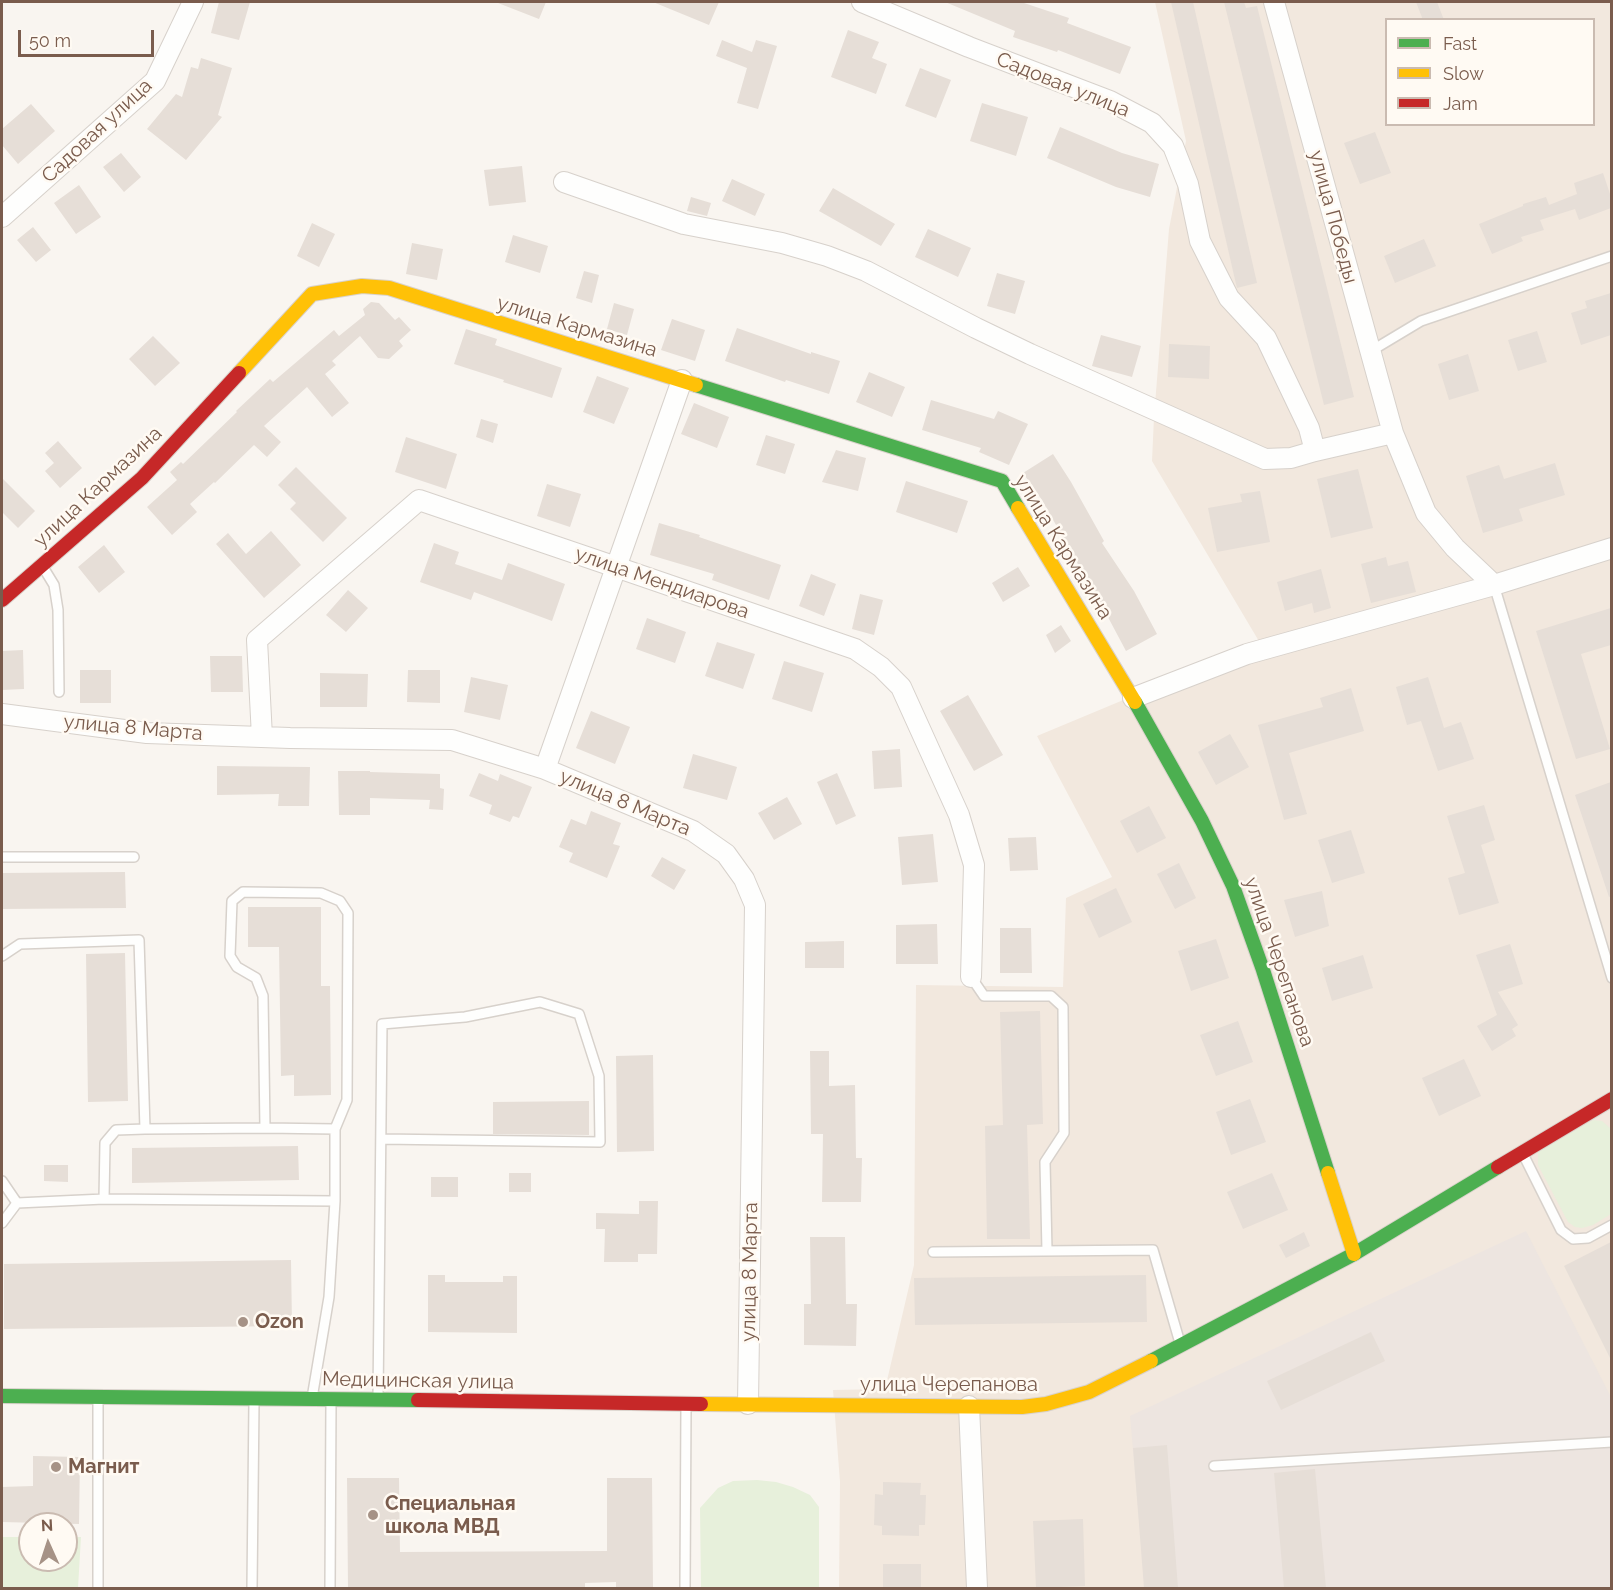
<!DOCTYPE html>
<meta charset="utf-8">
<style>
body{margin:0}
#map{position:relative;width:1613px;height:1590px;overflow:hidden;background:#f9f5f0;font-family:Raleway,sans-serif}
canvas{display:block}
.frame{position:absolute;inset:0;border:3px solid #7a5c4d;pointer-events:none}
.legend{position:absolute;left:1385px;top:18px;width:210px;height:108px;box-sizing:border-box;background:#fffaf3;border:2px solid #cabbb1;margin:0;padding:8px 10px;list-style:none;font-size:18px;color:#7a5c4d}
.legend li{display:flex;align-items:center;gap:12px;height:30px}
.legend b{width:30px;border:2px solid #cabbb1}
.north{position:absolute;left:18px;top:1512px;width:60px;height:60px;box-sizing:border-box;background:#fffaf3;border:2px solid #cabbb1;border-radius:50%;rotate:357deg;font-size:16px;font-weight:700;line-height:24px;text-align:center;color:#7a5c4d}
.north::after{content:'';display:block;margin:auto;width:21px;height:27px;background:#a69286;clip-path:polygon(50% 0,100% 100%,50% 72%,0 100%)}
.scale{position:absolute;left:18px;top:30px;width:136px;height:27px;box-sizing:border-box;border:3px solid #7a5c4d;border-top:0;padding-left:8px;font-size:18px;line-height:21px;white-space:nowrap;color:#7a5c4d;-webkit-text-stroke:4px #fffaf3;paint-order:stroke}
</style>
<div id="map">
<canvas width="1613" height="1590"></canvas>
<div class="frame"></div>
<ul class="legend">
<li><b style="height:8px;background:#4caf50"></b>Fast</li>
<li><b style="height:8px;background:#ffc107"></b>Slow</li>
<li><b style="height:8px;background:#c62828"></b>Jam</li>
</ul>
<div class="north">N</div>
<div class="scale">50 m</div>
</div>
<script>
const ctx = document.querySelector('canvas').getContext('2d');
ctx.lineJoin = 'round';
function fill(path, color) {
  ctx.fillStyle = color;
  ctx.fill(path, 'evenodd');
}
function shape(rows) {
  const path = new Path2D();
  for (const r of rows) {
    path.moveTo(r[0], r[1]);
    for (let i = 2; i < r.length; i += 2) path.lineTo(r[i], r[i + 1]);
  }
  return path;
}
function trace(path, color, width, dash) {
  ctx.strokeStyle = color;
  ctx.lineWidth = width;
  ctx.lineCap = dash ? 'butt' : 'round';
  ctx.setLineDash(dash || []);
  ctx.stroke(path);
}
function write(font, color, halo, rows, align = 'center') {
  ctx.font = font + ' Raleway,sans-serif';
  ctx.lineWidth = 5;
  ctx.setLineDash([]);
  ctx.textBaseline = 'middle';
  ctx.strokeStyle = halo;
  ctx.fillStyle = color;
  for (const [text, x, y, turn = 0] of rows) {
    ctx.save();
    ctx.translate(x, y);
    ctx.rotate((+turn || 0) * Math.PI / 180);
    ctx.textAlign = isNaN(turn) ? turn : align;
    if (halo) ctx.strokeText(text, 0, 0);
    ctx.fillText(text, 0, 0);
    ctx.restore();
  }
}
fill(shape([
 [1155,2,1611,2,1611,1588,839,1588,840,1482,833,1390,885,1389,914,1265,916,985,1063,987,1066,898,1112,877,1037,736,1260,643,1152,461,1154,417,1169,229,1186,141],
 [1386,20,1594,20,1594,124,1386,124]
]), '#f2e8de');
fill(shape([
 [1526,1231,1611,1397,1611,1588,1145,1588,1130,1416]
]), '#ede5e0');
fill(shape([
 [1593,1120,1602,1121,1610,1128,1611,1133,1611,1214,1593,1225,1582,1228,1575,1227,1568,1222,1538,1165,1538,1152],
 [757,1480,776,1482,793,1487,810,1495,819,1507,819,1588,701,1588,700,1508,718,1488,733,1481],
 [2,1537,30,1537,30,1560,66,1560,66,1537,81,1537,78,1588,2,1588]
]), '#e7f0db');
fill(shape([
 [219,2,250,2,239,40,211,33],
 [498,2,546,2,539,19,498,3],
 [653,2,719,2,709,25],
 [945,2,1021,2,1069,18,1067,23,1131,47,1120,74,1058,50,1057,52,1013,37,1015,31],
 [1171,2,1193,2,1257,283,1237,288,1236,284],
 [1224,2,1244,2,1246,8,1257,6,1354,397,1324,405],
 [1416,2,1437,2,1444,20,1423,20],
 [848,30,879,42,872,58,887,64,876,94,831,77],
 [722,40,752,52,756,40,777,46,758,109,737,103,747,68,716,56],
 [201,58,232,68,218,115,222,117,186,160,147,129,176,94,182,97,191,67,198,69],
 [920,68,951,80,936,118,905,106],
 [982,103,1028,117,1016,156,970,141],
 [31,104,55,131,18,164,2,145,2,129],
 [1060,127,1122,153,1159,164,1150,197,1116,187,1047,158],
 [1375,132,1391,173,1360,184,1344,143],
 [121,153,141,177,124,192,103,167],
 [522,166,526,202,489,206,484,170],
 [1603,173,1611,197,1611,208,1579,220,1575,209,1540,220,1544,230,1521,237,1523,241,1492,254,1479,224,1523,206,1523,204,1546,197,1549,205,1577,194,1574,183],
 [732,179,765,194,755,216,722,201],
 [79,185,101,217,76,234,54,203],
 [833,188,895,224,881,246,819,211],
 [691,197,711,203,707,216,687,211],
 [312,223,335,234,319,267,297,256],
 [33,227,51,250,36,262,17,240],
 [928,229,971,248,958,277,915,257],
 [513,235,548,246,540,273,505,262],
 [1424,239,1436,266,1395,283,1384,256],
 [412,243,443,249,437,280,406,274],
 [584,271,599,275,592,303,576,298],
 [997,273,1025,281,1015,314,987,306],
 [1611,293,1611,335,1581,345,1571,313,1587,308,1585,301],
 [371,302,379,303,395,320,399,317,411,330,399,341,403,346,389,359,378,358,360,336,332,361,336,365,325,374,349,403,332,417,307,387,264,426,281,442,267,457,254,445,215,483,214,482,190,504,197,512,172,535,147,507,177,480,170,472,181,462,183,464,237,412,236,411,270,379,273,382,334,330,339,336,365,315,363,309],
 [614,303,634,309,627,335,607,329],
 [672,319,705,330,695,361,661,350],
 [737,328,811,354,811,352,840,361,829,394,786,380,785,382,725,361],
 [466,329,497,339,495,345,562,368,552,398,503,382,504,380,454,364],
 [1537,331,1547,362,1518,371,1508,340],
 [1101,335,1141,346,1132,377,1092,366],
 [153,336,180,363,155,386,129,359],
 [1169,344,1210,346,1209,379,1168,377],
 [1468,354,1479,391,1449,400,1438,364],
 [869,372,905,387,892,417,856,402],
 [597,376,629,388,614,424,583,412],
 [931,400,994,419,998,411,1028,424,1009,465,979,452,981,448,922,430],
 [694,403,729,417,717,448,681,434],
 [481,419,498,424,493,443,476,437],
 [766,435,795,444,785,474,756,465],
 [406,437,457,454,446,489,395,472],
 [58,441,82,468,60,488,45,471,54,463,45,453],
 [836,450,866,458,858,491,822,482],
 [1053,454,1071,482,1104,541,1102,543,1134,591,1157,634,1126,651,1101,604,1100,605,1080,575,1083,573,1042,500,1023,473],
 [1555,463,1565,495,1519,509,1523,521,1483,533,1466,476,1499,465,1504,479],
 [296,467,347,518,323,542,290,509,296,503,278,485],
 [1358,469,1373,528,1331,538,1317,479],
 [2,478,35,511,18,528,2,512],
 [906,481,968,501,957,533,896,512],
 [547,484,581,494,570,527,537,516],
 [1260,491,1270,542,1217,552,1208,508,1242,502,1240,494],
 [659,523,700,535,699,537,781,565,769,600,712,580,714,574,650,555],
 [271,531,301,565,264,598,216,544,228,533,246,554],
 [434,543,459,552,455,564,502,580,508,563,565,584,552,621,474,592,471,600,420,582],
 [104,545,125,572,99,593,78,567],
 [1386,557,1388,566,1408,561,1416,592,1371,603,1361,564],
 [1018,567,1030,586,1003,602,992,583],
 [1321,569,1331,608,1314,613,1312,603,1285,611,1277,582],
 [811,574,836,584,824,616,799,606],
 [348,590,368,608,346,632,326,615],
 [860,594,883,600,874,635,852,629],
 [1611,608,1611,645,1581,654,1610,749,1576,759,1536,631],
 [647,618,686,632,675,663,636,649],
 [1061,625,1071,641,1055,653,1046,635],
 [717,642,755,654,743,689,705,676],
 [23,650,24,689,2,690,2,651],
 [210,656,242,656,243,692,211,692],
 [784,661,824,673,812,712,772,699],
 [80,670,111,670,111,703,80,703],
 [408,670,440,670,440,703,407,702],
 [320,673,368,674,367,707,320,707],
 [471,677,508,685,500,720,464,712],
 [1428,677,1444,728,1461,722,1474,759,1438,771,1421,721,1407,725,1396,687],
 [1351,688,1364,731,1289,753,1307,814,1284,820,1258,725,1323,707,1320,698],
 [968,695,1003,755,974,771,940,711],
 [591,711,630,727,615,764,576,748],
 [1230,734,1249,767,1216,785,1198,752],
 [900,749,902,787,874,789,872,751],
 [693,754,737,767,727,800,683,788],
 [217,766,310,767,309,806,278,806,279,794,217,795],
 [338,771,370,771,370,772,440,774,440,788,444,789,443,810,429,809,430,800,370,798,370,815,339,815],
 [479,773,498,781,500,774,532,787,519,818,513,816,510,822,489,814,492,805,469,796],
 [837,773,856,816,836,825,817,782],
 [1611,782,1611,896,1609,897,1575,795],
 [787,797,802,824,774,840,758,813],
 [1484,805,1495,840,1481,845,1499,903,1459,915,1448,878,1465,873,1447,816],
 [1149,806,1166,838,1137,853,1120,821],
 [591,811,621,823,613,844,620,846,607,878,569,862,573,853,559,847,571,819,586,825],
 [1351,830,1365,873,1332,883,1318,840],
 [933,834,938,882,902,885,898,837],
 [1036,837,1038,870,1010,871,1008,838],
 [662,857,686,870,674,890,651,876],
 [1179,863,1196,898,1175,909,1157,874],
 [125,872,126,908,2,909,2,873],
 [1116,888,1132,922,1099,938,1083,904],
 [1322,891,1329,926,1295,937,1284,900],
 [248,907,321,907,321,986,330,986,331,1095,294,1096,294,1075,281,1076,279,947,248,947],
 [937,924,938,964,896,964,896,925],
 [1000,928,1031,928,1032,973,1000,973],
 [1216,939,1229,978,1191,991,1178,951],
 [844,941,844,968,805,968,805,942],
 [1510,944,1523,984,1498,992,1518,1025,1512,1029,1516,1036,1492,1051,1477,1026,1497,1015,1476,955],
 [125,953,128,1101,88,1102,86,954],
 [1363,955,1373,988,1332,1001,1322,968],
 [1040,1011,1043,1124,1027,1125,1030,1239,987,1239,985,1126,1003,1125,1000,1012],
 [1238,1021,1253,1062,1216,1076,1200,1035],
 [810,1051,829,1051,829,1086,855,1085,856,1158,862,1158,861,1202,822,1202,823,1134,811,1134],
 [653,1055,654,1151,617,1152,616,1056],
 [1464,1059,1481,1096,1439,1116,1422,1078],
 [1250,1099,1266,1142,1231,1155,1216,1112],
 [589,1101,589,1135,493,1134,493,1102],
 [298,1146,299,1180,132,1183,132,1148],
 [44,1165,68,1165,68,1182,44,1181],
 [509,1173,531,1173,531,1192,509,1192],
 [1272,1173,1288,1210,1243,1229,1227,1192],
 [431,1177,458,1177,458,1197,431,1197],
 [639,1201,658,1201,657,1254,638,1254,638,1262,604,1262,605,1229,596,1229,596,1213,639,1214],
 [1304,1232,1310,1246,1286,1258,1279,1245],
 [810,1237,845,1237,846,1304,857,1304,856,1346,804,1345,804,1304,811,1304],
 [1611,1242,1611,1360,1564,1266],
 [291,1260,292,1326,4,1329,4,1264],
 [428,1275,445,1275,445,1282,503,1282,503,1276,517,1276,517,1333,428,1332],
 [1146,1275,1147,1322,915,1325,914,1278],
 [1371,1332,1385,1361,1281,1410,1267,1381],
 [1167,1445,1178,1588,1144,1588,1133,1448],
 [33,1456,80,1457,79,1524,2,1522,2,1487,33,1486],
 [1315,1469,1326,1588,1284,1588,1274,1473],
 [347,1478,399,1478,400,1552,607,1551,607,1478,652,1478,653,1588,616,1588,616,1582,585,1583,585,1588,348,1588],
 [883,1482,921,1483,920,1495,926,1495,925,1525,919,1525,919,1536,882,1535,882,1526,874,1525,875,1494,883,1495],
 [1083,1519,1085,1586,1036,1588,1033,1521],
 [883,1564,921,1564,921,1588,883,1588]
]), '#e6ded7');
const lane = shape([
 [1371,351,1421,321,1612,256],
 [43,567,54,585,58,610,59,692],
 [1494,585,1612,978],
 [2,857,134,857],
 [2,956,20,944,139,940,145,1129,265,1128,335,1129,335,1201,104,1199,17,1203,2,1223],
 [971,977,984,996,1051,996,1063,1007,1064,1133,1045,1162,1047,1251],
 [265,1128,263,996,256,978,237,967,230,956,232,901,243,892,321,893,340,901,348,913,347,1100,335,1129],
 [1523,1154,1561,1230,1573,1239,1588,1238,1612,1225],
 [2,1181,17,1203],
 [104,1199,105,1143,116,1130,145,1129],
 [933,1252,1153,1250,1180,1343],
 [312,1398,329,1297,335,1201],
 [378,1399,382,1024,465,1017,540,1002,579,1014,599,1076,600,1142,381,1139],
 [1214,1466,1612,1442],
 [98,1588,98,1400],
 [252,1588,254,1401],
 [330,1588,331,1402],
 [685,1588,686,1405]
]);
const street = shape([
 [862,2,969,47,1110,101,1152,123,1173,146,1188,184,1200,241,1229,298,1266,338,1309,428,1315,451],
 [1274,2,1393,433,1426,513,1455,548,1494,585],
 [564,182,684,224,782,243,827,256,866,271,976,328,1030,354,1265,459,1291,458,1315,451,1393,433],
 [2,217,155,81,193,2],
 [1133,698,1247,654,1494,585,1612,548],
 [2,714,147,733,290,738,452,740,545,769,693,831,726,854,744,879,755,905,748,1404],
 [262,737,257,640,419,500,616,567,855,649,881,667,901,687,959,815,974,865,971,977],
 [545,769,682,380],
 [969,1406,977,1588]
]);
const fast = shape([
 [696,385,1002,481,1018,508],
 [1135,702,1202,821,1233,886,1263,970,1328,1173],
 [1151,1361,1354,1254,1498,1167],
 [2,1396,418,1400]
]);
const slow = shape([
 [239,373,312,294,362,286,389,288,696,385],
 [1018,508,1135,702],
 [1328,1173,1354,1254],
 [701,1404,1022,1407,1046,1404,1089,1392,1151,1361]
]);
const jam = shape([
 [2,600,142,478,239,373],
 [1498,1167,1612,1099],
 [418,1400,701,1404]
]);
trace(lane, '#d7d1cb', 12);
trace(street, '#d7d1cb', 22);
trace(fast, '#d9d2cb', 16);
trace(slow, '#d9d2cb', 16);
trace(jam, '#d9d2cb', 16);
trace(lane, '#fefefd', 9);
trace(street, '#fefefd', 20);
trace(fast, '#4caf50', 14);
trace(slow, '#ffc107', 14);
trace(jam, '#c62828', 14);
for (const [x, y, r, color] of [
 [243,1322,6,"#a69286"],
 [56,1467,6,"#a69286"],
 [373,1515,6,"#a69286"]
]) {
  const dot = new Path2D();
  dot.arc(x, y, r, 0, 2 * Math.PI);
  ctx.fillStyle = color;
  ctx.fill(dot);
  trace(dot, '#fffaf3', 2);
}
write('20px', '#7a5c4d', '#fffaf3', [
 ["Садовая улица",1063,85,22],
 ["Садовая улица",97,131,-43],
 ["улица Победы",1333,217,75],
 ["улица Кармазина",577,327,17],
 ["улица Кармазина",98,487,-43],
 ["улица Кармазина",1063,547,58],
 ["улица Мендиарова",662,583,19],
 ["улица 8 Марта",133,728,5],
 ["улица 8 Марта",625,803,23],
 ["улица Черепанова",1279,962,71],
 ["улица 8 Марта",750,1272,-89],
 ["Медицинская улица",418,1381,1],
 ["улица Черепанова",949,1385]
]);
write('bold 20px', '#7a5c4d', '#fffaf3', [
 ["Ozon",255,1322],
 ["Магнит",68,1467],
 ["Специальная",385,1504],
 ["школа МВД",385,1527]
], 'left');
</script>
